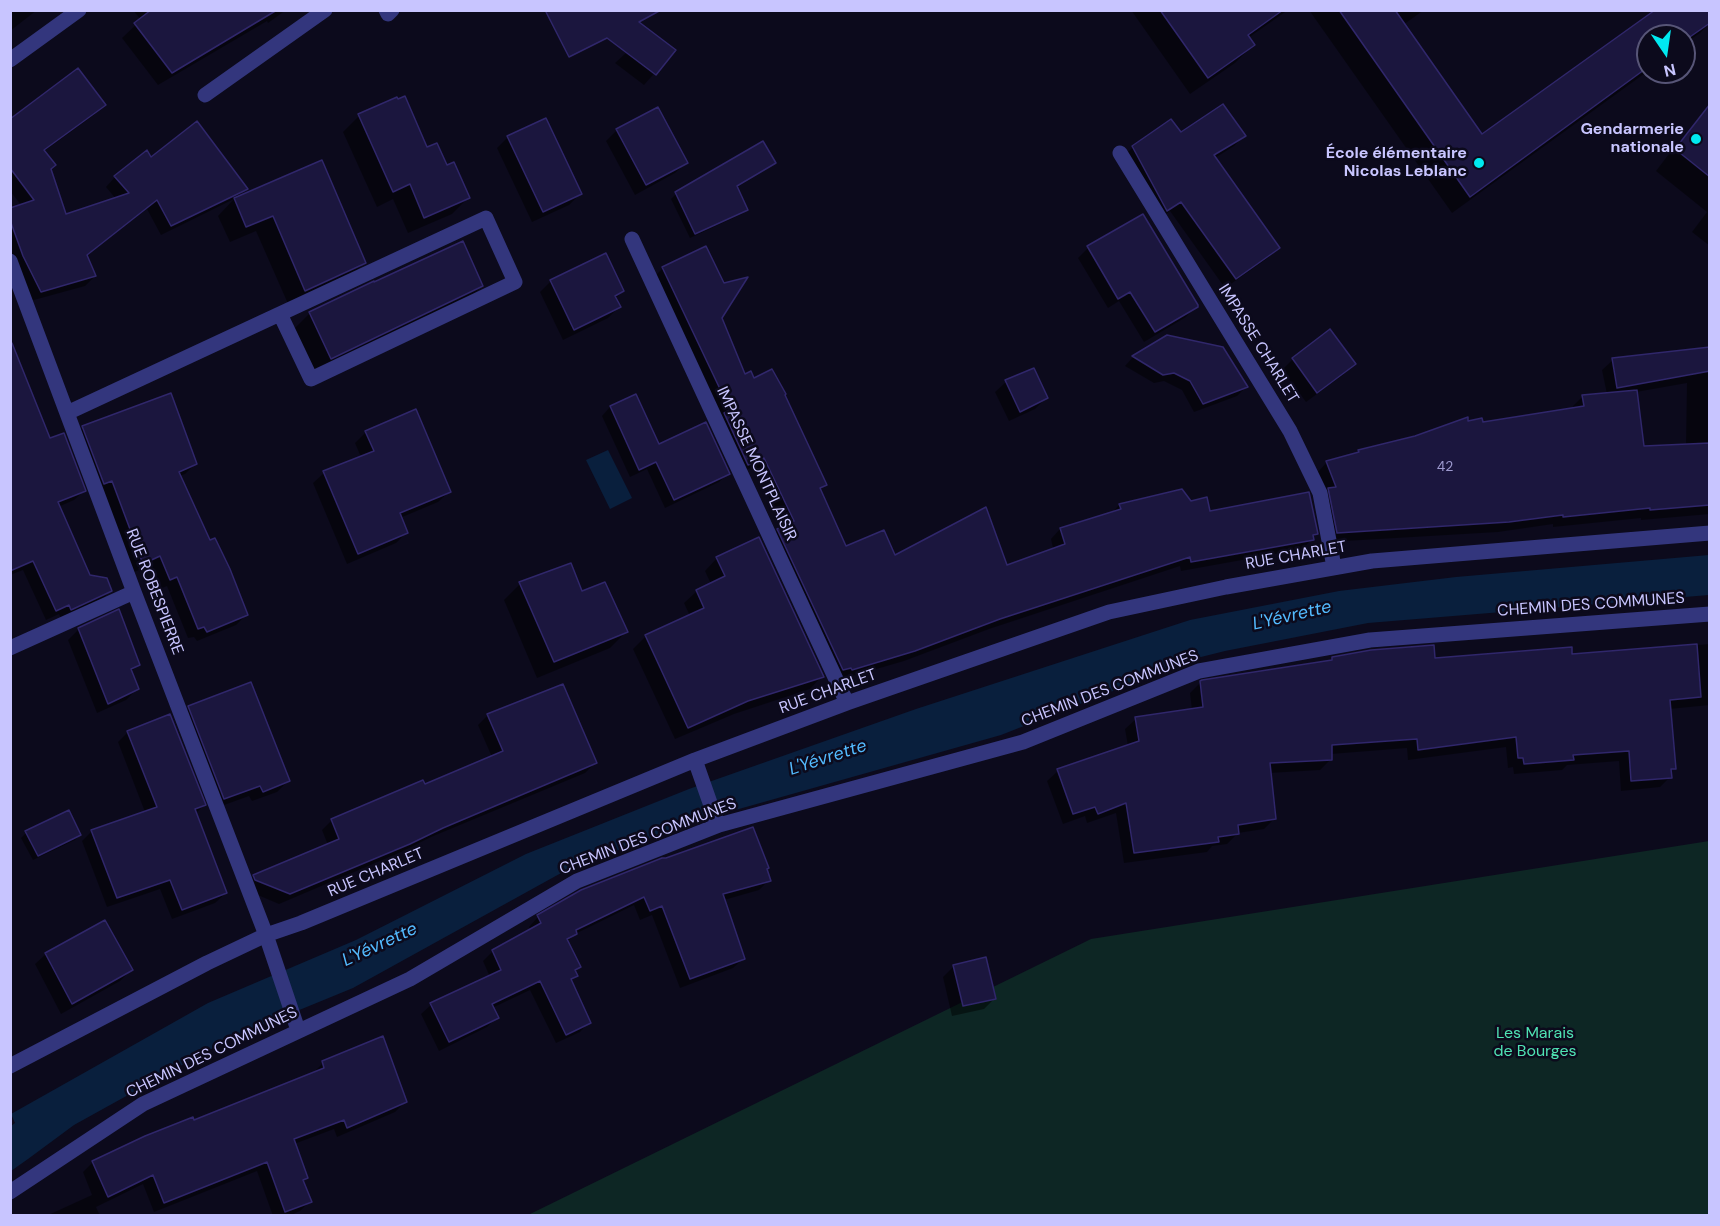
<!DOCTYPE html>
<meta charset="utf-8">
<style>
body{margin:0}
#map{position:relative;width:1720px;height:1226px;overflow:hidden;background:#0c0a1c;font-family:"DM Sans",sans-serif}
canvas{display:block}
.frame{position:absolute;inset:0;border:12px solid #c8c5ff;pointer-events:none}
.north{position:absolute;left:1636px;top:24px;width:60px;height:60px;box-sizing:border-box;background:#0c0a1c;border:2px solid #575577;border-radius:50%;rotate:167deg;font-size:16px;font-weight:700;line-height:24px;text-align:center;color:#c8c5ff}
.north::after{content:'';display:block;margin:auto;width:21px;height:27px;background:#00e9f0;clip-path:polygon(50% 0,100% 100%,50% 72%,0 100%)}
</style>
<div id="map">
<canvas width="1720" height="1226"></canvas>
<div class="frame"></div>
<div class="north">N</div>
</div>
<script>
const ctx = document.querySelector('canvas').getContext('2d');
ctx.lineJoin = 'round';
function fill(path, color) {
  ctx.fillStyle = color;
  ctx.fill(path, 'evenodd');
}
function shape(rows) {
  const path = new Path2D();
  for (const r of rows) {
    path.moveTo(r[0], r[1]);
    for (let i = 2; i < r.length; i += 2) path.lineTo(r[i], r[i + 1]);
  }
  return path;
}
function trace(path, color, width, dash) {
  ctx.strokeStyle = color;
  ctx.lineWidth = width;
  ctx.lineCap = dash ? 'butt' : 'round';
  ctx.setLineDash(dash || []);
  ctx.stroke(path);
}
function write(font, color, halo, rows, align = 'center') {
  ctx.font = font + ' "DM Sans",sans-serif';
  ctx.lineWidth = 5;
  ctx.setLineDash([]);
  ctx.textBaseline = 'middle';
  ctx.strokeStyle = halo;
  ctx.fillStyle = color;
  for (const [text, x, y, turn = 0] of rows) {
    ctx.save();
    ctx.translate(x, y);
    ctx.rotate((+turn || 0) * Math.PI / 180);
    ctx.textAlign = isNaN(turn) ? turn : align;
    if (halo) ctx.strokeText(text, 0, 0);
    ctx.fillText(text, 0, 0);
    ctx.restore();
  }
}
fill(shape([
 [1709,841,1709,1215,526,1216,1091,939]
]), '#0d2624');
fill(shape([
 [608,450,632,498,610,509,586,460],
 [1709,555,1709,595,1368,623,1225,651,1197,658,1001,735,700,820,572,867,353,988,231,1038,74,1125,28,1159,11,1171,11,1126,15,1123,11,1114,208,1003,356,940,526,854,689,789,916,709,1190,620,1339,591,1456,577]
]), '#091f3d');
fill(shape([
 [10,10,37,10,10,31],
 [133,10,286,10,268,23,267,21,158,85,122,38,141,20],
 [1131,10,1288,10,1248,38,1253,45,1235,63,1190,94],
 [1309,10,1424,10,1403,25,1482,136,1657,10,1710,23,1700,33,1684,44,1684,36,1648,36,1648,71,1452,213],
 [651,34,674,51,644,85,615,63,626,53],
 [104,105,94,115,43,152,65,216,116,199,106,187,115,177,150,159,246,188,236,199,321,162,364,263,348,279,289,306,256,231,230,242,218,216,234,199,161,235,147,209,86,256,95,276,85,286,23,303,10,258,10,210,22,206,10,191,10,120],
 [359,116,427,149,446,167,468,198,452,214,408,233,393,199,377,207,343,132],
 [1710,120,1710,246,1692,232,1707,212,1656,171,1675,146,1695,125],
 [617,130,686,162,675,173,635,195,606,141],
 [1181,134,1244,136,1234,146,1215,158,1278,248,1268,258,1225,288,1170,211,1156,221,1122,158,1133,147],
 [508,137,580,194,569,205,532,222,497,148],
 [774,163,769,168,736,188,747,209,742,214,690,238,671,199,676,194],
 [1088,248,1196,306,1186,317,1144,342,1119,301,1108,308,1078,258],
 [663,268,721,317,744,376,825,484,819,490,845,548,894,557,1006,567,1053,548,1051,539,1060,529,1111,514,1119,505,1182,491,1191,502,1208,513,1316,534,1303,549,1181,571,1180,566,989,629,904,661,842,679,768,540,778,530,783,527,754,466,738,474,653,278],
 [551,281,623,291,615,299,619,307,608,318,563,340,540,292],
 [482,286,466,302,315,373,294,329,310,313],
 [1167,337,1246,387,1237,396,1194,412,1182,390,1164,381,1154,383,1125,366,1133,357],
 [10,342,50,440,84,491,74,500,58,507,89,577,110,591,101,601,61,618,59,614,46,620,23,570,10,575],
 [1710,348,1710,514,1641,520,1641,518,1553,527,1553,524,1498,532,1328,542,1317,473,1327,462,1354,455,1358,451,1416,438,1467,422,1482,423,1573,409,1573,406,1583,396,1607,394,1602,370,1613,360],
 [1687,383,1686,445,1643,447,1636,392],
 [1293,359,1354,364,1343,375,1306,402,1282,370],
 [1006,382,1046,398,1035,409,1009,421,995,392],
 [636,396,659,447,728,473,719,482,665,508,647,469,630,477,602,416,610,407],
 [83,427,195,464,185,474,179,476,209,542,246,615,236,625,197,641,194,637,188,638,167,586,160,589,149,566,132,573,73,438],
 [366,432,449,492,438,502,400,518,406,533,396,543,347,564,313,483,324,473,361,457,355,443],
 [717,558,822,676,810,689,734,714,675,739,633,649,646,636,690,616,684,603,697,591,711,584,705,571],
 [520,584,581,593,626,632,610,648,537,678,504,600],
 [79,629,139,664,131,672,137,689,126,700,97,713,68,640],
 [1710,644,1710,705,1669,709,1674,768,1670,772,1670,777,1660,787,1621,791,1619,761,1567,765,1562,770,1514,774,1513,767,1508,768,1506,747,1408,760,1407,748,1331,754,1331,759,1320,770,1269,773,1274,819,1264,829,1238,833,1227,844,1212,846,1207,852,1124,863,1116,813,1087,823,1085,816,1063,824,1047,781,1058,771,1128,746,1125,729,1136,719,1192,710,1190,693,1201,682,1329,662,1332,658,1434,660,1570,656],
 [562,686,595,763,585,773,431,837,399,853,279,904,246,890,244,886,254,876,328,845,322,830,332,820,424,786,492,757,478,725,488,715],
 [189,708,288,781,277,792,252,801,249,796,213,809,178,718],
 [128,732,204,805,195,814,226,893,215,903,172,919,160,889,107,907,82,841,92,831,145,812,118,742],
 [69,812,80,835,75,840,33,860,21,838,26,833],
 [766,869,769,880,759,890,724,900,743,959,733,968,680,988,652,915,640,920,634,905,575,934,567,942,579,966,574,971,576,975,570,981,589,1022,580,1032,556,1043,530,990,492,1008,497,1017,487,1027,439,1051,421,1014,431,1005,490,977,483,961,493,951,530,931,529,927,538,917],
 [46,954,131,970,120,981,61,1014,35,964],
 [954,966,995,998,984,1009,952,1016,943,977],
 [323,1063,405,1102,395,1112,337,1137,334,1129,294,1144,306,1178,302,1181,310,1201,300,1211,289,1216,273,1216,257,1171,154,1212,143,1184,96,1207,100,1216,46,1216,92,1195,83,1172,93,1162,313,1073]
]), '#0007');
const building = shape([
 [151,10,277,10,172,73,134,23,151,10],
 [545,10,661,10,639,22,676,50,656,75,607,38,569,57,545,10],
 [1160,10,1283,10,1248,35,1255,45,1208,78,1160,10],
 [1339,10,1395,10,1482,134,1655,10,1710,10,1710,23,1684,41,1684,36,1648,36,1648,67,1470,197,1339,10],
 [78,68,106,105,44,150,56,165,51,169,66,214,129,193,114,176,147,150,151,157,197,121,248,189,171,226,157,200,87,255,96,276,41,292,23,256,10,220,10,208,34,200,10,168,10,119,78,68],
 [405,96,427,147,437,143,447,165,454,162,470,198,424,218,410,184,393,192,358,114,397,97,398,99,405,96],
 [1223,104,1246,136,1214,155,1280,248,1236,279,1181,202,1167,211,1132,146,1171,119,1181,132,1223,104],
 [1710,104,1710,177,1675,149,1710,104],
 [658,107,688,163,646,185,616,129,658,107],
 [546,118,582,194,543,212,507,136,546,118],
 [763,141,776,163,737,186,748,210,695,234,675,192,763,141],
 [322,160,366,263,305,291,273,216,246,227,234,198,322,160],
 [1143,214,1198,305,1198,307,1155,332,1130,292,1118,299,1087,246,1143,214],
 [463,241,483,286,331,359,309,312,374,281,374,282,463,241],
 [706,246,724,283,748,277,722,318,745,374,751,371,754,378,772,369,786,394,785,395,827,485,820,488,846,546,884,530,895,555,986,507,1007,565,1065,544,1060,528,1121,509,1119,504,1182,489,1191,501,1207,497,1210,511,1309,492,1318,534,1313,535,1314,540,1191,562,1190,557,1000,619,915,651,852,670,851,668,843,670,777,529,794,521,764,458,748,465,724,413,730,410,662,267,706,246],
 [606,253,624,291,615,296,621,307,574,330,550,280,606,253],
 [1330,329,1356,364,1317,393,1292,358,1330,329],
 [1167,335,1223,347,1248,387,1203,404,1190,381,1174,373,1163,375,1132,356,1167,335],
 [10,343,12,343,50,438,64,433,86,491,58,502,90,575,107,578,112,591,71,610,69,605,56,611,33,561,10,571,10,343],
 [1710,347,1710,371,1617,388,1612,358,1710,347],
 [1034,368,1048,398,1020,412,1005,380,1034,368],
 [1637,390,1644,446,1710,443,1710,505,1650,510,1650,508,1563,517,1563,515,1509,522,1337,533,1328,488,1336,487,1326,461,1359,452,1358,450,1415,436,1468,417,1468,421,1482,418,1483,422,1584,406,1582,395,1637,390],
 [171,393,197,464,179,472,210,540,215,538,230,569,248,615,207,632,204,627,198,629,177,577,170,580,160,556,143,564,112,481,104,484,82,426,171,393],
 [636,394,659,444,706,422,730,474,674,500,656,462,639,470,610,406,636,394],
 [416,409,451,492,400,513,408,533,358,554,323,471,374,451,365,431,416,409],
 [759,537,824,677,748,701,688,728,645,635,704,608,696,590,725,576,716,557,759,537],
 [571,563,582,591,605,582,628,632,554,662,519,582,571,563],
 [119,609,140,665,131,669,139,689,108,704,78,628,119,609],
 [1697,644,1701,697,1670,700,1676,769,1671,769,1672,778,1631,781,1629,751,1573,755,1574,760,1524,764,1523,758,1518,758,1516,737,1418,750,1417,739,1332,745,1332,760,1270,763,1276,819,1238,825,1239,834,1218,837,1219,842,1134,853,1126,803,1098,814,1095,807,1073,814,1057,769,1139,741,1135,717,1203,707,1200,681,1202,680,1332,660,1332,657,1371,650,1434,645,1435,658,1572,647,1572,654,1697,644],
 [251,682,290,781,263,792,260,786,224,799,188,706,251,682],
 [563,684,597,763,443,828,410,844,290,894,255,880,253,875,339,839,331,819,423,780,425,784,503,751,487,714,563,684],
 [170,714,206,805,195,809,227,893,182,910,170,880,117,898,91,830,157,807,127,731,170,714],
 [69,810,81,835,38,856,25,831,69,810],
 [753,827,769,868,767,869,771,881,723,894,745,959,690,979,662,906,650,911,644,897,576,930,577,934,567,939,581,967,575,970,578,976,571,979,591,1023,566,1035,540,981,492,1004,499,1018,449,1042,430,1003,501,970,492,950,541,923,537,915,581,890,662,858,666,858,753,827],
 [105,920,133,970,72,1004,45,953,105,920],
 [986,957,996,999,963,1006,953,965,986,957],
 [383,1036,407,1102,347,1128,344,1120,294,1139,308,1178,303,1180,312,1202,285,1212,267,1162,164,1203,153,1175,108,1197,92,1161,145,1136,193,1117,194,1120,324,1068,322,1061,383,1036]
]);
fill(building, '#1b163e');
trace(building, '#30276b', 1.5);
trace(shape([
 [386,10,388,14,392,10],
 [10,60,79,10],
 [205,95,325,10],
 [1120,153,1290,431,1320,493,1334,567],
 [632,239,847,703],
 [10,261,134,592,266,935,298,1030],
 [67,413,486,218,515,282,311,379,280,314],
 [10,648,134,592],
 [695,760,715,817,719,825],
 [10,1066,207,963,266,935,301,923,695,760,847,703,1109,612,1226,587,1372,561,1710,533],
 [10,1192,143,1104,410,979,577,881,719,825,1023,742,1199,671,1370,640,1710,614]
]), '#33367d', 15);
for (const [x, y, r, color] of [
 [1696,139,6,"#00e9f0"],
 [1479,163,6,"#00e9f0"]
]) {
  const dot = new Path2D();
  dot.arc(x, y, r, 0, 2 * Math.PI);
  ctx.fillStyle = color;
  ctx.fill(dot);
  trace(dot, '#0c0a1c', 2);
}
write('14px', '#9d99cf', null, [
 ["42",1445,467]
]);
write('bold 16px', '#c8c5ff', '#0c0a1c', [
 ["Gendarmerie",1684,130],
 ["nationale",1684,148],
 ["École élémentaire",1467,154],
 ["Nicolas Leblanc",1467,172]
], 'right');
write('16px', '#c8c5ff', '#0c0a1c', [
 ["IMPASSE CHARLET",1258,344,58],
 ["IMPASSE MONTPLAISIR",756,464,65],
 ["RUE CHARLET",1296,556,-10],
 ["RUE ROBESPIERRE",154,592,69],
 ["CHEMIN DES COMMUNES",1591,605,-4],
 ["CHEMIN DES COMMUNES",1110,689,-21],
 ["RUE CHARLET",828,692,-20],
 ["CHEMIN DES COMMUNES",648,837,-21],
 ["RUE CHARLET",376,873,-23],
 ["CHEMIN DES COMMUNES",212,1053,-26]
]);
write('16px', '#4fe2b3', '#0c0a1c', [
 ["Les Marais",1535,1034],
 ["de Bourges",1535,1052]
]);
write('italic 18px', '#53bbff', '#0c0a1c', [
 ["L'Yévrette",1292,616,-13],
 ["L'Yévrette",828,758,-18],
 ["L'Yévrette",380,945,-25]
]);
</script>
